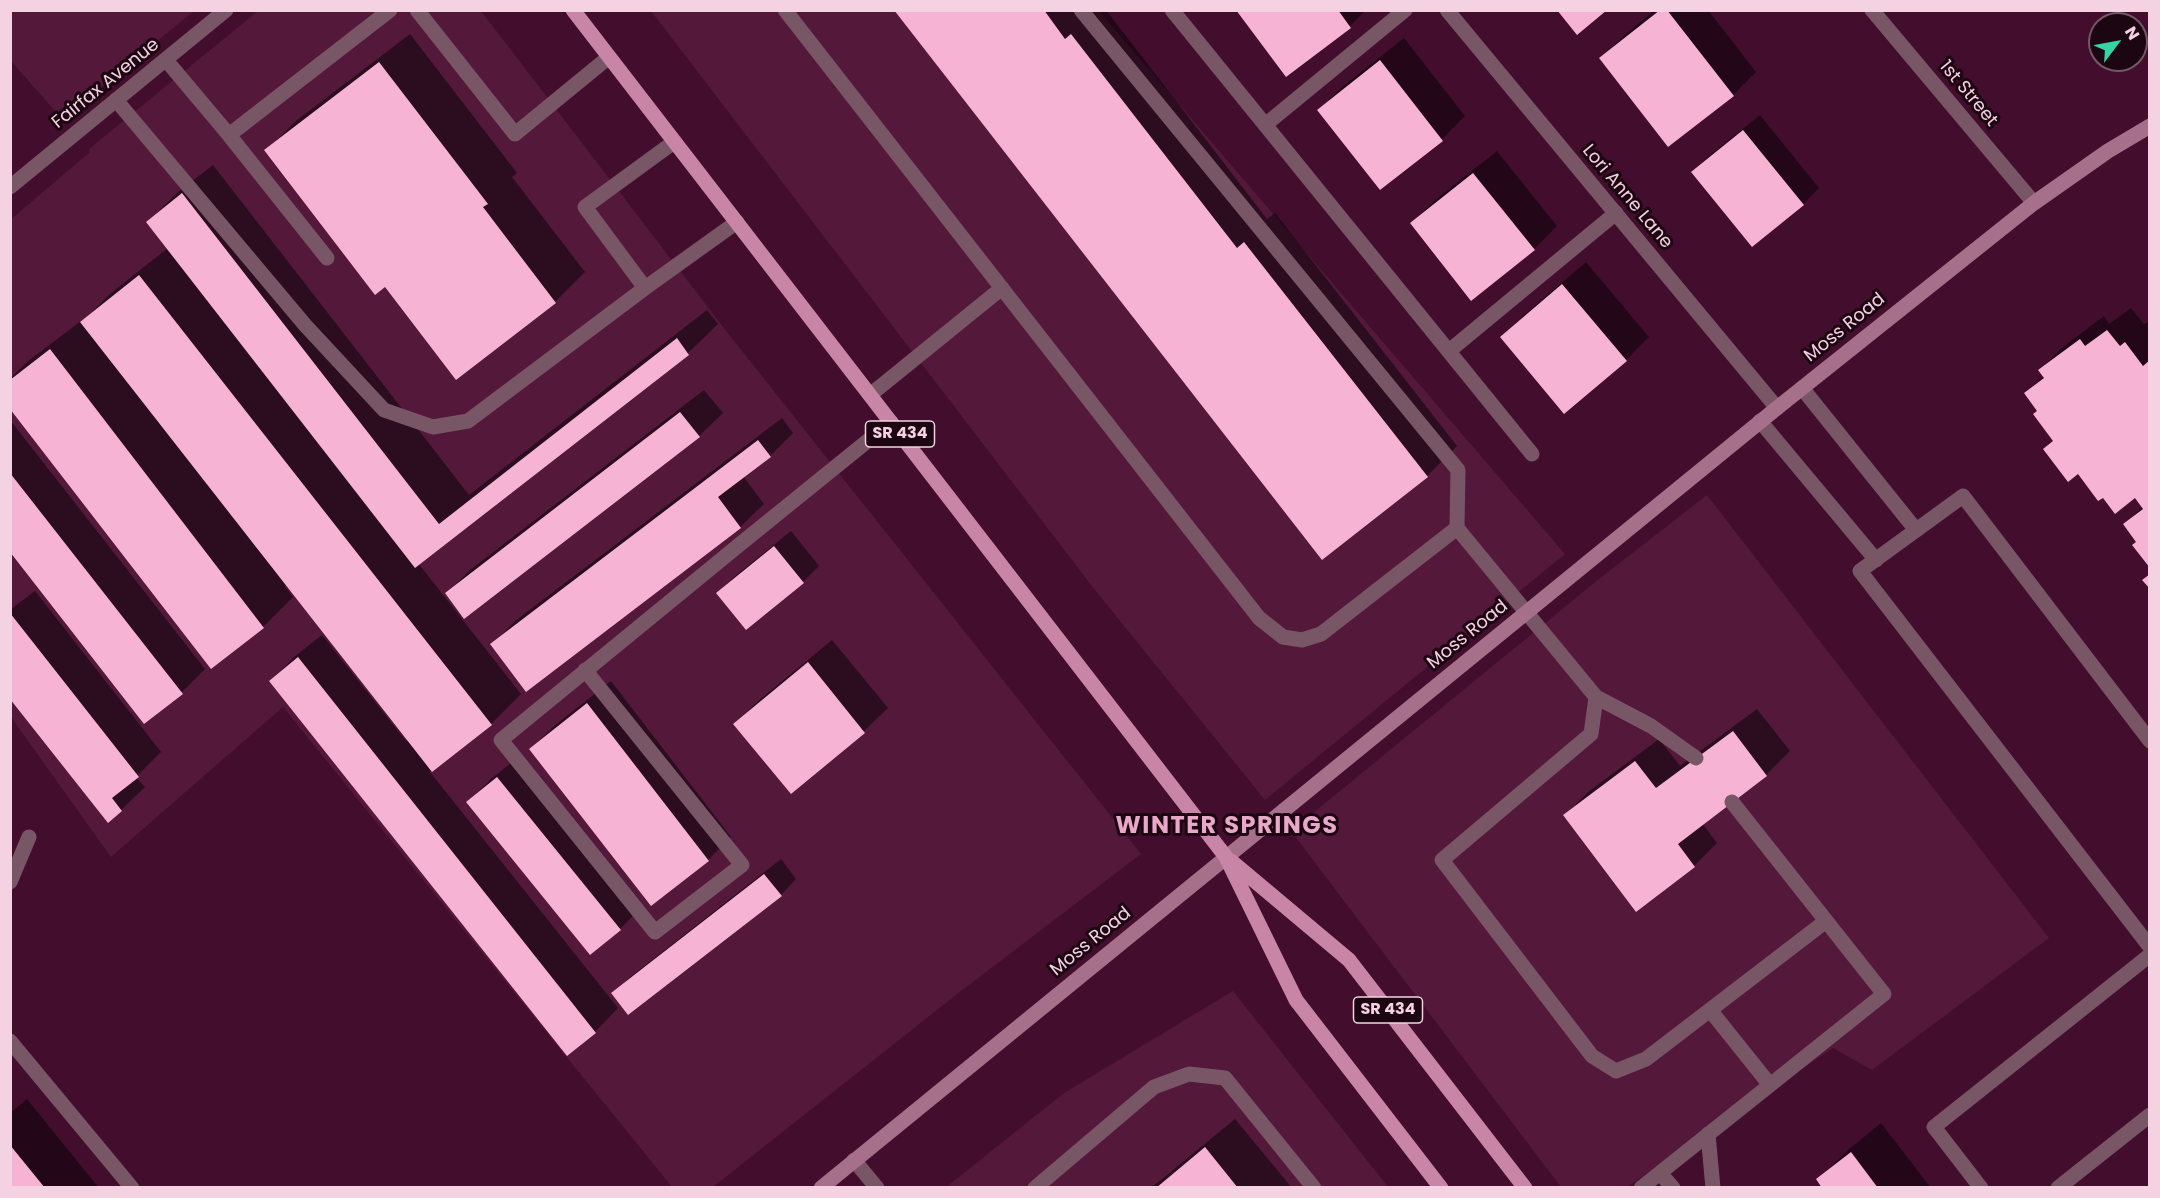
<!DOCTYPE html>
<style>
body{margin:0}
#map{position:relative;width:2160px;height:1198px;overflow:hidden;background:#430e2d;font-family:Poppins,sans-serif}
canvas{display:block}
.frame{position:absolute;inset:0;border:12px solid #f5d2e2;pointer-events:none}
.north{position:absolute;left:2088px;top:12px;width:60px;height:60px;box-sizing:border-box;background:#1c0612;border:2px solid #735865;border-radius:50%;rotate:58deg;font-size:16px;font-weight:700;line-height:24px;text-align:center;color:#f5d2e2}
.north::after{content:'';display:block;margin:auto;width:21px;height:27px;background:#35d4a7;clip-path:polygon(50% 0,100% 100%,50% 72%,0 100%)}
</style>
<div id="map">
<canvas width="2160" height="1198"></canvas>
<div class="frame"></div>
<div class="north">N</div>
</div>
<script>
const ctx = document.querySelector('canvas').getContext('2d');
ctx.lineJoin = 'round';
function fill(path, color) {
  ctx.fillStyle = color;
  ctx.fill(path, 'evenodd');
}
function shape(rows) {
  const path = new Path2D();
  for (const r of rows) {
    path.moveTo(r[0], r[1]);
    for (let i = 2; i < r.length; i += 2) path.lineTo(r[i], r[i + 1]);
  }
  return path;
}
function trace(path, color, width, dash) {
  ctx.strokeStyle = color;
  ctx.lineWidth = width;
  ctx.lineCap = dash ? 'butt' : 'round';
  ctx.setLineDash(dash || []);
  ctx.stroke(path);
}
function write(font, color, halo, rows, align = 'center') {
  ctx.font = font + ' Poppins,sans-serif';
  ctx.lineWidth = 6;
  ctx.setLineDash([]);
  ctx.textBaseline = 'middle';
  ctx.strokeStyle = halo;
  ctx.fillStyle = color;
  for (const [text, x, y, turn = 0] of rows) {
    ctx.save();
    ctx.translate(x, y);
    ctx.rotate((+turn || 0) * Math.PI / 180);
    ctx.textAlign = isNaN(turn) ? turn : align;
    if (halo) ctx.strokeText(text, 0, 0);
    ctx.fillText(text, 0, 0);
    ctx.restore();
  }
}
fill(shape([
 [10,11,11,10,194,11,62,119,11,61],
 [258,11,481,11,723,327,1141,854,961,991,713,1187,672,1187,283,707,111,857,11,717,10,220,90,152,89,149],
 [651,11,1099,11,1565,554,1265,800,1095,590],
 [1707,495,2049,938,1872,1070,1833,1048,1627,1187,1561,1187,1291,831,1599,579],
 [1233,991,1388,1187,945,1188,1064,1093]
]), '#53183a');
fill(shape([
 [896,10,1106,10,1267,219,1275,213,1457,446,1427,476],
 [1238,10,1366,10,1350,26],
 [1655,10,1708,10,1756,72,1733,95,1601,58,1625,35],
 [410,34,517,173,512,177,585,272,555,302,385,285,266,151,296,121],
 [1404,38,1465,116,1442,139,1380,188,1319,110,1342,87],
 [1760,115,1819,188,1803,204,1693,172,1709,156],
 [1497,151,1557,226,1534,249,1412,223,1435,200],
 [213,165,469,495,707,310,718,324,688,353,418,563,521,694,491,724,430,772,618,1008,595,1032,271,681,294,657,322,635,406,741,408,739,287,584,285,586,293,597,263,627,211,667,10,406,10,379,28,361,81,321,82,322,111,293,168,248,148,222,178,192],
 [1586,262,1649,337,1626,360,1502,337,1525,314],
 [2131,308,2144,324,2150,321,2150,565,2138,541,2125,525,2143,506,2136,496,2104,496,2078,472,2054,440,2039,410,2026,393,2044,375,2040,370,2063,347,2104,316,2109,324],
 [704,390,723,413,699,436,447,593,470,570],
 [782,418,793,433,770,456,743,476,764,504,740,527,526,690,492,645,515,621],
 [10,420,205,669,182,692,10,550],
 [791,531,819,566,803,582,746,628,718,593,734,577],
 [35,591,161,752,136,777,145,787,121,810,10,697,10,610],
 [832,640,888,708,864,731,791,792,735,724,758,701],
 [611,681,731,837,708,860,531,749,554,726],
 [1757,709,1790,751,1766,775,1702,823,1717,843,1694,866,1565,815,1588,792,1659,739,1680,766],
 [521,755,643,906,620,929,468,802,491,779],
 [781,859,796,879,781,895,613,993,629,978],
 [27,1099,99,1188,10,1188,10,1113],
 [1235,1119,1292,1188,1151,1188],
 [1881,1123,1931,1188,1821,1188,1823,1186,1818,1179,1848,1150]
]), '#0007');
fill(shape([
 [894,10,1044,10,1065,39,1071,34,1237,248,1244,242,1428,477,1322,560],
 [1236,10,1338,10,1351,28,1286,77],
 [1557,10,1607,10,1577,35],
 [1660,10,1667,10,1734,96,1668,147,1599,58],
 [1380,60,1443,141,1380,190,1317,110],
 [379,62,488,204,483,207,556,303,456,380,385,287,375,295,264,150],
 [1743,130,1804,205,1752,247,1691,172],
 [1473,173,1535,250,1471,301,1410,223],
 [182,193,439,524,677,338,689,355,415,568,146,222],
 [139,275,492,725,432,772,80,322],
 [1562,284,1627,361,1564,414,1500,337],
 [2107,330,2120,346,2125,342,2143,366,2150,360,2150,568,2132,545,2136,542,2123,524,2143,509,2135,498,2115,514,2103,498,2098,501,2078,474,2068,482,2043,449,2053,441,2033,414,2037,411,2024,393,2044,378,2038,370,2080,339,2085,346],
 [50,349,264,628,211,669,10,409,10,380],
 [680,412,700,437,464,619,445,593],
 [758,440,771,457,718,497,741,528,526,692,490,644],
 [10,473,183,694,144,724,10,552],
 [774,546,804,583,746,630,716,593],
 [2150,574,2150,589,2142,580],
 [10,613,139,777,112,798,122,811,108,823,10,699],
 [298,657,596,1033,567,1056,269,681],
 [808,662,865,733,791,794,733,724],
 [587,703,709,861,651,906,529,749],
 [1733,731,1767,776,1678,844,1695,867,1636,912,1563,815,1635,761,1656,788],
 [497,777,621,930,590,955,466,802],
 [764,874,782,896,628,1015,611,993],
 [10,1145,45,1188,10,1188],
 [1205,1147,1238,1188,1156,1188],
 [1851,1152,1878,1188,1822,1188,1816,1179]
]), '#f7b3d4');
trace(shape([
 [417,10,515,134,609,57],
 [785,10,1259,618,1283,637,1302,640,1321,634,1457,528,1596,697,1651,726,1696,758],
 [1081,10,1458,470,1457,528],
 [1172,10,1532,454],
 [166,60,229,135,390,10],
 [116,100,305,325,384,410,433,427,468,421,645,288],
 [1265,125,1405,10],
 [229,135,327,258],
 [674,142,585,207,645,288,737,222],
 [1449,351,1616,213],
 [1802,388,1916,530],
 [870,395,1002,288],
 [1760,421,1876,560],
 [585,670,742,865,655,932,501,740,739,545,891,422],
 [1596,697,1591,734,1442,860,1592,1056,1616,1071,1646,1059,1826,921],
 [2150,741,1963,496,1860,571,2150,947],
 [1710,1010,1770,1085],
 [10,1041,132,1188],
 [1708,1134,1713,1188],
 [854,1160,877,1188],
 [1660,1173,1673,1188],
 [1035,1188,1154,1087,1189,1074,1225,1078,1314,1188],
 [1641,1188,1884,994,1732,802],
 [1981,1188,1934,1127,2150,955],
 [2058,1188,2150,1115]
]), '#785666', 15);
trace(shape([
 [1447,10,1777,408],
 [1872,10,2034,203],
 [10,187,226,10],
 [10,882,29,837]
]), '#785666', 15);
trace(shape([
 [821,1188,1777,408,2034,203,2108,151,2150,126]
]), '#a6708a', 15);
trace(shape([
 [573,10,1226,857,1296,1000,1441,1188],
 [1231,861,1349,960,1525,1188]
]), '#c985a6', 15);
for (const [x, y, w] of [
 [900,434,69],
 [1388,1010,69]
]) {
  const box = new Path2D();
  box.roundRect(x - w / 2, y - 13, w, 26, 4.5);
  ctx.fillStyle = '#1c0612';
  ctx.fill(box);
  trace(box, '#f5d2e2', 1.5);
}
write('bold 16px', '#f5d2e2', null, [
 ["SR 434",900,434],
 ["SR 434",1388,1010]
]);
write('18px', '#f5d2e2', '#1c0612', [
 ["Fairfax Avenue",106,84,-39],
 ["1st Street",1968,94,50],
 ["Lori Anne Lane",1627,197,50],
 ["Moss Road",1845,328,-39],
 ["Moss Road",1468,635,-39],
 ["Moss Road",1091,942,-39]
]);
ctx.letterSpacing = '1.5px';
write('bold 24px', '#eaa8c8', '#1c0612', [
 ["WINTER SPRINGS",1227,827]
]);
ctx.letterSpacing = '0px';
</script>
